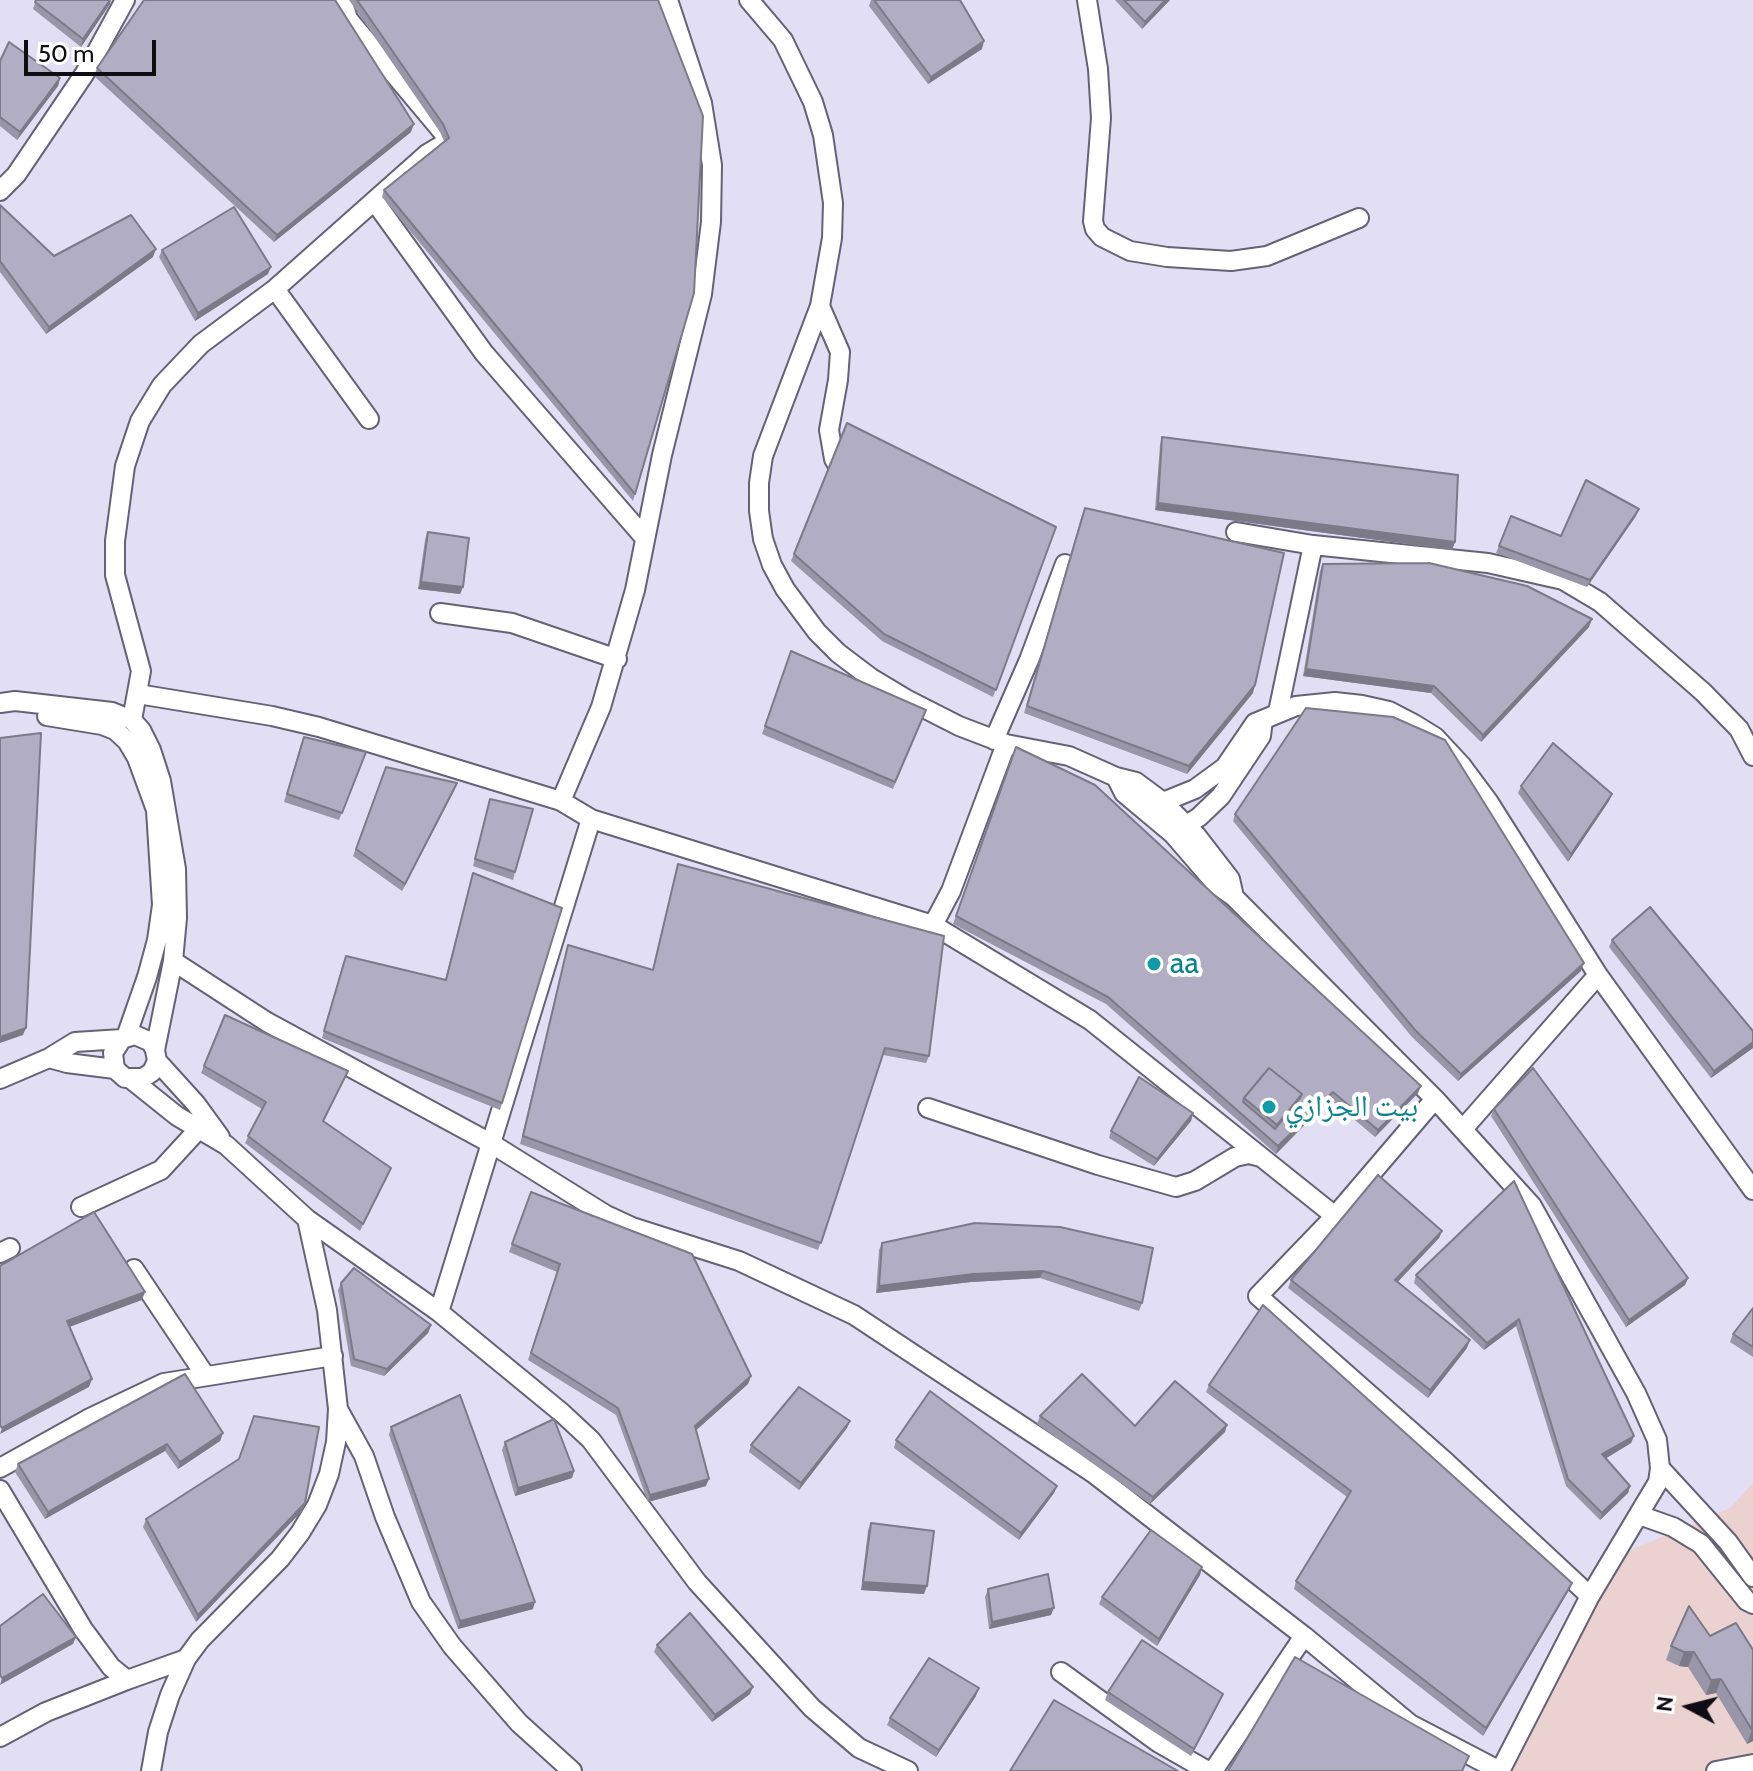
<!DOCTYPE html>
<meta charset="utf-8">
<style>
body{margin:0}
#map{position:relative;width:1753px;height:1771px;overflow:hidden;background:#e2dff5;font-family:Cabin,sans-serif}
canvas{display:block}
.north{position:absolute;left:1649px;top:1667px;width:80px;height:80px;-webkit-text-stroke:6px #fff;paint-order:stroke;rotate:277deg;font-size:22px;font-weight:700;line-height:32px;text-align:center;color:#0e0d14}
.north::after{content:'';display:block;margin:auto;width:28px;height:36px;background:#0e0d14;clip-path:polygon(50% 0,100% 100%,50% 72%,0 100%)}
.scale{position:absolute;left:24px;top:40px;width:132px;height:36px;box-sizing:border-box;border:4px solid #0e0d14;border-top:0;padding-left:10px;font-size:24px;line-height:28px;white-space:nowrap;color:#0e0d14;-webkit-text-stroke:6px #fff;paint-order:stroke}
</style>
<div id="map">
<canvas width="1753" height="1771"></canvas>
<div class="north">N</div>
<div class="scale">50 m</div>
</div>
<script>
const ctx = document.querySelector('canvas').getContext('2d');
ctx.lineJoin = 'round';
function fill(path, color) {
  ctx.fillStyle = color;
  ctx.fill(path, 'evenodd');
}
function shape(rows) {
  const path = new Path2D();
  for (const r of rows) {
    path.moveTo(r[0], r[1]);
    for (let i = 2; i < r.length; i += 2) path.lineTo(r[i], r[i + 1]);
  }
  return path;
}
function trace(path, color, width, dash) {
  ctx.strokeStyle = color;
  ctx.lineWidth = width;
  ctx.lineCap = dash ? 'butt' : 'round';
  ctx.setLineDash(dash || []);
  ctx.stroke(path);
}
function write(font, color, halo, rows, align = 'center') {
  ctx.font = font + ' Cabin,"Noto Naskh Arabic",sans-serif';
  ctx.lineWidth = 8;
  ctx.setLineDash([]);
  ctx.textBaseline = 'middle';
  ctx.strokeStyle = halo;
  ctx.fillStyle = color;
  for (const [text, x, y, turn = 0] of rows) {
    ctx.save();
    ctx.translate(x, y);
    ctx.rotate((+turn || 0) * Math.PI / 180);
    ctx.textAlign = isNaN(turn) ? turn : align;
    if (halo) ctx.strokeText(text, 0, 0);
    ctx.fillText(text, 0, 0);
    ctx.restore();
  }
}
fill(shape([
 [1753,1483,1753,1771,1504,1771,1624,1553,1730,1508]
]), '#ebd1cf');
const minor = shape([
 [342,0,348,19,446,136],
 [749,0,783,40,813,102,823,135,833,203,832,238,820,306,763,456,759,483,759,511,763,539,772,565,785,589,817,632,838,653,871,678,906,699,959,726,1006,744,1069,756,1116,777,1136,782,1163,802,1196,835,1230,879,1234,897],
 [1087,0,1098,69,1101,118,1093,221,1095,229,1102,237,1130,251,1167,257,1231,261,1267,256,1359,218],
 [0,191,16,175,85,73,125,0],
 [375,202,484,353,644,537],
 [275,289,369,419],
 [820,306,840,352,838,380,829,430,834,459,845,478],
 [1236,532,1313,545,1488,563,1563,580,1600,602,1703,692,1739,729,1753,756],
 [440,613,512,623,617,659],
 [138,694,272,716,319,727,561,801,591,819,933,925,1090,1020,1335,1216],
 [0,703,15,701,112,712,132,720,141,730,151,750,161,781,176,869,177,918,173,961,155,1050],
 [1278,712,1313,545],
 [47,716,102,725,115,730,127,741,137,758,156,810,162,905,157,940,147,977,126,1037],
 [132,720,141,671,115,575,115,541,125,466,140,421,162,385,201,344,275,289,427,154,459,135],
 [994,740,1029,660,1065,564],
 [1116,777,1124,793,1173,834,1217,885,1234,897,1435,1099,1532,1206,1636,1393,1657,1440,1660,1468,1658,1482,1590,1596,1500,1771],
 [561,801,601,707,635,590,662,455,702,294,711,222,712,165,702,103,668,0],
 [1163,802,1195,789,1225,767,1255,723,1296,706,1335,702,1362,705,1389,711,1414,724,1435,737,1462,766,1488,801,1598,975,1753,1190],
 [1177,831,1199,817,1221,796,1261,736,1263,720],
 [933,925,951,891,1006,744],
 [173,961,267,1022,492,1144,606,1215,632,1227,739,1261,854,1315,1093,1473,1304,1636,1410,1724,1500,1771],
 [49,1058,67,1063,115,1069],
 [157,1061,196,1104,220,1137],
 [0,1079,49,1058,75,1042,122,1039,135,1035,151,1042,155,1050,157,1061,152,1072,143,1078,125,1078,115,1069,113,1053,122,1039],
 [132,1080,177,1116,226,1145,307,1219,439,1312,562,1413,591,1440,697,1582,812,1708,859,1748,908,1771],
 [1435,1099,1335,1216,1258,1296,1447,1463,1590,1596],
 [928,1108,1098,1165,1176,1187,1195,1181,1235,1157,1249,1154,1261,1157],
 [1463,1129,1598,975],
 [81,1207,161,1170,195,1133,196,1127],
 [0,1253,10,1248],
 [134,1269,205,1375],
 [439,1312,591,819],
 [338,1409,364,1456,385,1517,421,1602,452,1646,519,1723,572,1771],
 [0,1468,88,1419,164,1383,333,1356],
 [1660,1468,1728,1542,1753,1577],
 [0,1490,83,1629,111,1667,127,1680,186,1659],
 [1639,1515,1673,1527,1701,1544,1747,1601,1753,1604],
 [1061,1672,1159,1743,1208,1771],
 [0,1737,46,1712,127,1680],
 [151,1771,158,1732,170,1695,186,1659,200,1640,280,1559,300,1533,317,1505,329,1474,336,1442,338,1409,327,1310,307,1219],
 [1213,1771,1304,1636],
 [1716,1771,1753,1764]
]);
trace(minor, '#656275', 22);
trace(minor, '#fff', 18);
fill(shape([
 [36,0,110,4,81,47,33,9],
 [349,0,658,0,635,494,633,501,382,197,384,190,444,141,440,132],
 [871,0,960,0,982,49,928,84,869,6],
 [1115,0,1170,0,1142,29],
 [0,61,60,78,58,86,17,140,0,126],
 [97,68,411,132,274,242,94,76],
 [0,205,54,256,153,257,46,334,0,272],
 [162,250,268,274,195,321,159,257],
 [847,423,1053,534,993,697,882,641,791,561],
 [1162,437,1455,542,1452,550,1155,510,1160,445],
 [1082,515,1253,693,1187,774,1024,713],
 [1511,516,1561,536,1636,516,1587,587,1496,553],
 [427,532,463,587,460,594,418,589,425,540],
 [1323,564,1589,627,1481,742,1431,693,1303,676,1320,571],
 [791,651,926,710,893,789,762,734],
 [301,744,366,752,339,820,284,802],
 [1016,747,1418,1093,1375,1137,1330,1099,1276,1154,1106,1004,953,924],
 [386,767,457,783,402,891,353,856],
 [1521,786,1609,801,1568,862,1518,793],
 [490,799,515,872,513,880,473,866],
 [1235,814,1581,971,1458,1081,1412,1037,1233,821],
 [678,864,929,1056,926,1063,883,1055,818,1250,520,1144,568,945,653,970],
 [473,873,562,908,500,1110,322,1038,343,963,445,980],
 [1612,940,1753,1031,1753,1048,1711,1078,1609,947],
 [225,1015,348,1071,324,1121,391,1168,360,1231,245,1143,262,1109,201,1073],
 [1494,1109,1688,1278,1685,1285,1626,1327,1491,1116],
 [1193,1113,1191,1121,1154,1166,1109,1138,1111,1131],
 [1514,1181,1634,1436,1631,1443,1606,1458,1630,1486,1628,1493,1600,1520,1566,1486,1516,1326,1484,1350,1414,1283,1416,1275],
 [531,1192,751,1376,748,1384,696,1430,706,1486,648,1502,616,1415,528,1360,557,1272,509,1252],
 [975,1223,1142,1303,1139,1311,1040,1278,971,1282,876,1293,879,1250,882,1243],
 [1442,1231,1439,1238,1398,1281,1467,1348,1428,1398,1288,1288,1291,1280],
 [341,1283,431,1325,428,1333,384,1376,351,1366,338,1290],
 [1753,1308,1753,1357,1730,1342,1733,1334],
 [1209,1385,1572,1583,1569,1590,1483,1736,1294,1589,1296,1581,1347,1497,1206,1392],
 [1040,1416,1135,1426,1225,1432,1150,1504,1037,1424],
 [850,1421,847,1428,799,1490,749,1452,751,1445],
 [391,1427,533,1609,458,1629,389,1435],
 [223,1433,220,1441,178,1469,165,1451,45,1519,15,1472,18,1464],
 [896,1440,1057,1486,1054,1493,1019,1540,894,1448],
 [505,1442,574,1471,572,1478,515,1496,502,1450],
 [305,1503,302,1511,196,1622,143,1527,146,1519],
 [871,1523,924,1594,861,1590,868,1530],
 [1202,1567,1200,1575,1157,1646,1099,1604,1102,1597],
 [988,1589,1051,1615,989,1629,985,1597],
 [1710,1636,1753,1650,1753,1741,1747,1744,1716,1693,1706,1695,1688,1667,1679,1666,1666,1660,1671,1646],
 [657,1645,750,1694,712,1722,654,1652],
 [1108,1692,1220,1701,1191,1756,1105,1700],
 [976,1696,936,1757,887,1725,890,1718]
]), '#9896a8');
fill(shape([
 [110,0,111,0,110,4,81,47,83,39],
 [1165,0,1170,0,1142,29,1145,22],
 [984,41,982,49,928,84,931,77],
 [60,78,58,86,17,140,20,132],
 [414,124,411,132,274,242,277,235],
 [156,249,153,257,46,334,49,327],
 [271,267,268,274,195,321,198,313],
 [1158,503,1455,542,1452,550,1155,510],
 [1639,509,1636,516,1587,587,1590,580],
 [421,582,463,587,460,594,418,589],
 [1592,619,1589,627,1481,742,1483,735],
 [1306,669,1434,686,1431,693,1303,676],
 [1255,685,1253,693,1187,774,1189,766],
 [457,783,454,791,402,891,405,884],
 [1612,794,1609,801,1568,862,1571,854],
 [1584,963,1581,971,1458,1081,1461,1074],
 [26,1028,23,1035,0,1043,0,1037],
 [1753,1042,1753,1048,1711,1078,1714,1071],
 [1421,1086,1418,1093,1375,1137,1378,1130],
 [1333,1092,1330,1099,1276,1154,1278,1146],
 [1193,1113,1191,1121,1154,1166,1157,1159],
 [1442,1231,1439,1238,1393,1287,1395,1280],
 [1043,1271,1040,1278,971,1282,876,1293,879,1286,973,1274],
 [1688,1278,1685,1285,1626,1327,1629,1320],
 [145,1292,142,1300,64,1329,67,1321],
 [1519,1319,1516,1326,1484,1350,1487,1343],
 [431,1325,428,1333,384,1376,387,1369],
 [1470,1340,1467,1348,1428,1398,1430,1390],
 [751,1376,748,1384,692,1434,695,1426],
 [92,1379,89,1387,0,1434,2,1428],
 [850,1421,847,1428,799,1490,801,1483],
 [1227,1425,1225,1432,1150,1504,1153,1497],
 [223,1433,220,1441,178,1469,180,1462],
 [1634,1436,1631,1443,1600,1462,1602,1454],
 [167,1444,165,1451,45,1519,48,1512],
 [574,1471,572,1478,515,1496,518,1488],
 [709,1479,706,1486,648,1502,650,1495],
 [1057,1486,1054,1493,1019,1540,1021,1533],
 [1630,1486,1628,1493,1600,1520,1602,1513],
 [305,1503,302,1511,196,1622,198,1615],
 [1202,1567,1200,1575,1157,1646,1159,1639],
 [863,1582,927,1586,924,1594,861,1590],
 [1572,1583,1569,1590,1483,1736,1486,1728],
 [535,1602,533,1609,458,1629,460,1621],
 [1054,1608,1051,1615,989,1629,992,1622],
 [76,1637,73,1644,0,1685,2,1678],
 [1684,1652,1694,1652,1688,1667,1679,1666],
 [1721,1679,1716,1693,1706,1695,1711,1680],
 [753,1687,750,1694,712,1722,715,1715],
 [979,1688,976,1696,936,1757,939,1750],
 [1223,1694,1220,1701,1191,1756,1194,1749],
 [1753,1729,1753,1741,1747,1744,1752,1730]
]), '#7c7a88');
const building = shape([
 [36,0,110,0,83,39,35,2,36,0],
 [144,0,335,0,414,124,277,235,97,68,144,0],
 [357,0,658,0,703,116,694,293,635,494,384,190,449,138,443,124,357,0],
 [874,0,960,0,984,41,931,77,874,0],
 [1124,0,1165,0,1145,22,1124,0],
 [9,42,60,78,20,132,0,117,0,61,9,42],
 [0,205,54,256,131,215,156,249,49,327,0,261,0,205],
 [234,207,271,267,198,313,162,250,234,207],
 [847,423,1056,527,996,690,884,634,794,554,847,423],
 [1162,437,1458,475,1455,542,1158,503,1162,437],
 [1586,480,1639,509,1590,580,1499,546,1511,516,1561,536,1586,480],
 [1085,508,1284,553,1255,685,1189,766,1027,706,1085,508],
 [428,532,469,538,463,587,421,582,428,532],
 [1429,563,1527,586,1592,619,1483,735,1434,686,1306,669,1323,564,1429,563],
 [791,651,926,710,895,782,765,726,791,651],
 [1306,708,1393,717,1445,740,1584,963,1461,1074,1415,1030,1235,814,1306,708],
 [41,733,26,1028,0,1037,0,738,41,733],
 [304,737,366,752,342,813,287,794,304,737],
 [1553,743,1612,794,1571,854,1521,786,1553,743],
 [1016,747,1095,785,1421,1086,1378,1130,1333,1092,1278,1146,1108,997,956,916,1016,747],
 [1269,1068,1302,1094,1300,1098,1275,1129,1243,1102,1244,1098,1269,1068],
 [386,767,457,783,405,884,356,849,386,767],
 [490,799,533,809,515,872,475,859,490,799],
 [678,864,944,936,929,1056,885,1048,821,1243,523,1136,568,945,653,970,678,864],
 [473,873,562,908,502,1103,324,1031,346,956,446,980,473,873],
 [1650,907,1753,1031,1753,1042,1714,1071,1612,940,1650,907],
 [225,1015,348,1071,323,1121,391,1168,363,1224,248,1136,266,1102,204,1066,225,1015],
 [1269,1068,1302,1094,1277,1125,1244,1098,1269,1068],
 [1533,1068,1688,1278,1629,1320,1494,1109,1533,1068],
 [1139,1077,1193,1113,1157,1159,1111,1131,1139,1077],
 [1378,1175,1442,1231,1395,1280,1470,1340,1430,1390,1291,1280,1378,1175],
 [1514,1181,1634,1436,1602,1454,1630,1486,1602,1513,1568,1479,1519,1319,1487,1343,1416,1275,1514,1181],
 [531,1192,692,1254,751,1376,695,1426,709,1479,650,1495,618,1408,531,1353,560,1264,512,1244,531,1192],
 [94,1212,145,1292,67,1321,92,1379,2,1428,0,1425,0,1266,94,1212],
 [975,1223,1060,1227,1153,1248,1142,1303,1043,1271,973,1274,879,1286,882,1243,975,1223],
 [354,1268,431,1325,387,1369,354,1359,341,1283,354,1268],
 [1263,1305,1572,1583,1486,1728,1296,1581,1351,1491,1209,1385,1263,1305],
 [1753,1308,1753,1347,1733,1334,1753,1308],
 [185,1374,223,1433,180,1462,167,1444,48,1512,18,1464,185,1374],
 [1082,1374,1135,1426,1175,1381,1227,1425,1153,1497,1040,1416,1082,1374],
 [799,1387,850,1421,801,1483,751,1445,799,1387],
 [930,1391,1057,1486,1021,1533,896,1440,930,1391],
 [460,1395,535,1602,460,1621,391,1427,460,1395],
 [254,1416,319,1427,305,1503,198,1615,146,1519,239,1459,254,1416],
 [554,1419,574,1471,518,1488,505,1442,554,1419],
 [871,1523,934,1531,927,1586,863,1582,871,1523],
 [1151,1530,1202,1567,1159,1639,1102,1597,1151,1530],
 [1048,1574,1054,1608,992,1622,988,1589,1048,1574],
 [43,1594,76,1637,2,1678,0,1675,0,1626,43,1594],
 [1689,1606,1710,1636,1736,1623,1753,1650,1752,1730,1721,1679,1711,1680,1694,1652,1684,1652,1671,1646,1689,1606],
 [690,1613,753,1687,715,1715,657,1645,690,1613],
 [1142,1640,1223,1694,1194,1749,1108,1692,1142,1640],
 [1295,1657,1469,1756,1462,1771,1228,1771,1295,1657],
 [929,1658,979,1688,939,1750,890,1718,929,1658],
 [1054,1700,1178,1771,1010,1771,1054,1700]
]);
fill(building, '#b1aec3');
trace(building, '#7c7a88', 2);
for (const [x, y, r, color] of [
 [1154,964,8,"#0f9aa8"],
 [1269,1107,8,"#0f9aa8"]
]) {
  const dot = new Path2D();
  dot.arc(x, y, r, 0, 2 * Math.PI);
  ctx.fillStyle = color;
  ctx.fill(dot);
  trace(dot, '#fff', 3);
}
write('30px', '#0d838f', '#fff', [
 ["aa",1170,964],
 ["بيت الجزازي",1285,1107]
], 'left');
</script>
